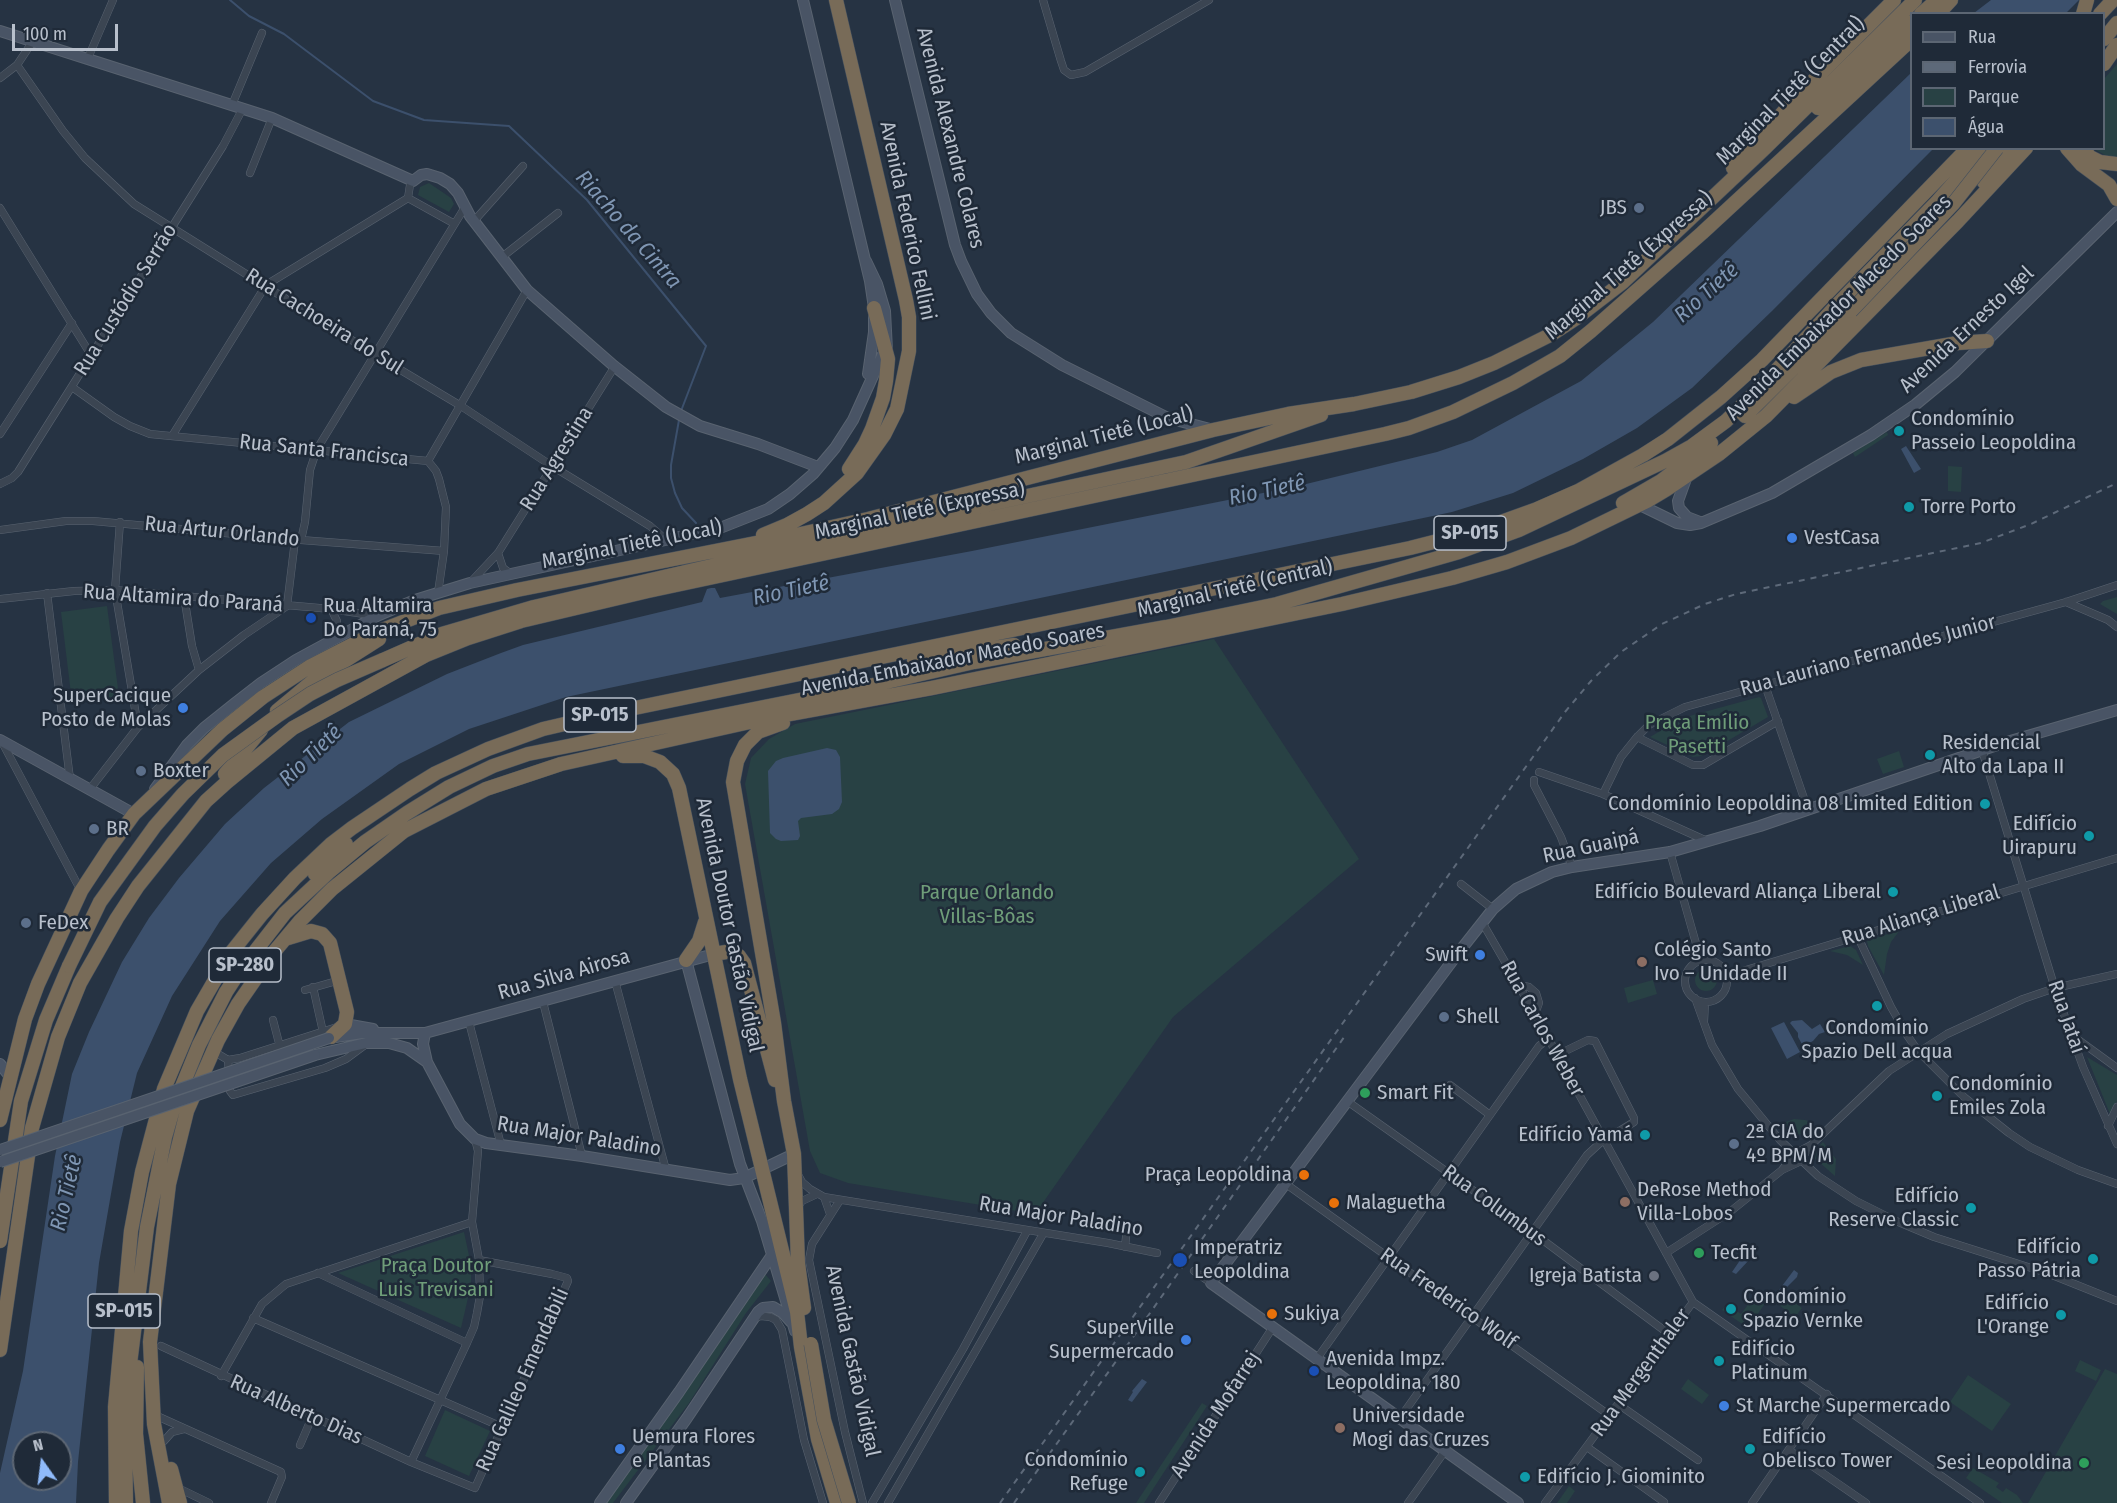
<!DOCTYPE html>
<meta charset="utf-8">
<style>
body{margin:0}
#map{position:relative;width:2117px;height:1503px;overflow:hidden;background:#263343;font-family:"Fira Sans Condensed",sans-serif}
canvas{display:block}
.legend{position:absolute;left:1910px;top:12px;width:195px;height:138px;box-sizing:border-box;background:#1f2a38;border:2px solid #5c6673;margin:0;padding:8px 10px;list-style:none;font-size:18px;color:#b8c0cc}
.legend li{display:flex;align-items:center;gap:12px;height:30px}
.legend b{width:30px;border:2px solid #5c6673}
.north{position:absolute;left:12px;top:1431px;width:60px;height:60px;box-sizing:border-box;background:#1f2a38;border:2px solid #5c6673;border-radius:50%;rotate:346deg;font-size:16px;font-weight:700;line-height:24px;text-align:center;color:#b8c0cc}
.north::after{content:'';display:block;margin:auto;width:21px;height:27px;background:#8fbafa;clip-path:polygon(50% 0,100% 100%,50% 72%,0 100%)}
.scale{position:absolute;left:12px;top:24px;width:106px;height:27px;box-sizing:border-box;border:3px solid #b8c0cc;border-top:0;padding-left:8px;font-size:18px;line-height:21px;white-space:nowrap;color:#b8c0cc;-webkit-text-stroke:4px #1f2a38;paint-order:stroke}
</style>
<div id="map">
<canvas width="2117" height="1503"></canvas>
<ul class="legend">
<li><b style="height:8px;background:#495465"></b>Rua</li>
<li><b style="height:8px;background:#5d6979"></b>Ferrovia</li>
<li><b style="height:16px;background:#284144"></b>Parque</li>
<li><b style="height:16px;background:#3c506c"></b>Água</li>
</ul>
<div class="north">N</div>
<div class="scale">100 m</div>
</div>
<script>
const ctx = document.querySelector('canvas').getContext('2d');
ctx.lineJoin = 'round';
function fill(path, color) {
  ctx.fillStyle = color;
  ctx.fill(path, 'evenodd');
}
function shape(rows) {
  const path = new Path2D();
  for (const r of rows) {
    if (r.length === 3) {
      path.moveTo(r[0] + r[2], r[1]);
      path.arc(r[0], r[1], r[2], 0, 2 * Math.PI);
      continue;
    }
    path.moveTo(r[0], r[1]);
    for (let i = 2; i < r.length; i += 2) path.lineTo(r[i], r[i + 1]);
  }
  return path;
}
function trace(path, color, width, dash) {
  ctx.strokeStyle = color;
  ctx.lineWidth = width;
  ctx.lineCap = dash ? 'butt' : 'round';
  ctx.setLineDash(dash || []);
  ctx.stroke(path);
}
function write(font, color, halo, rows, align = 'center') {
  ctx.font = font + ' "Fira Sans Condensed",sans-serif';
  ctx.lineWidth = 5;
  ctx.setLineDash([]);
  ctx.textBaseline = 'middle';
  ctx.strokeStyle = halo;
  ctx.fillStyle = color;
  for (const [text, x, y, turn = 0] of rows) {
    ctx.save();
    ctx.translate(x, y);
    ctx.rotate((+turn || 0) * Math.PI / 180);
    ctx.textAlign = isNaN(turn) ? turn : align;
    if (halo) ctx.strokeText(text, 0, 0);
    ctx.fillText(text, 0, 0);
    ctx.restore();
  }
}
fill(shape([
 [2117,64,2117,157,2105,155,2094,149,2104,148,2104,79],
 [429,183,451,198,454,204,449,212,418,195,420,187],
 [1887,432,1888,435,1855,457,1853,453],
 [1948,466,1962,467,1961,492,1948,491],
 [2117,597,2117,614,2100,604,2103,601],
 [107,606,119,696,72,702,61,612],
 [1214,639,1359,859,1173,1017,1035,1214,848,1183,820,1173,810,1151,745,784,751,758,769,739,795,724],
 [1759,697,1761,698,1768,717,1702,756,1693,757,1650,737,1682,718],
 [1899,751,1904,767,1883,774,1877,759],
 [1900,930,1891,942,1887,954,1884,975,1868,946,1867,941],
 [1850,946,1856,950,1863,965,1847,955,1830,951],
 [1706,980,11],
 [1653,980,1657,994,1628,1003,1624,988],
 [2087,1057,2117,1075,2117,1101,2110,1114],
 [1794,1119,1805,1120,1812,1122,1801,1134,1794,1136,1783,1123],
 [1823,1142,1836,1159,1835,1176,1812,1156,1814,1151],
 [464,1232,471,1265,471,1285,461,1328,338,1273],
 [765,1274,771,1281,746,1313,689,1403,613,1503,604,1503],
 [1756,1294,1766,1302,1748,1328,1722,1310,1727,1304,1741,1314],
 [1786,1296,1802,1308,1795,1317,1779,1305],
 [2080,1360,2101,1370,2096,1381,2075,1371],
 [2105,1369,2117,1374,2117,1503,2028,1503],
 [1968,1375,2011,1404,1992,1431,1950,1402],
 [1688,1379,1709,1395,1702,1404,1681,1389],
 [1202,1403,1207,1406,1144,1503,1136,1503],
 [445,1410,490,1431,469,1476,425,1456],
 [1973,1468,1999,1483,1996,1487,2003,1492,2006,1488,2017,1495,2023,1503,2002,1503,1966,1478],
 [1569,1486,1575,1491,1567,1503,1557,1503]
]), '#284144');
fill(shape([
 [1991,0,2079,0,2066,13,1974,13],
 [1911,73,1912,148,1933,149,1772,311,1692,388,1637,428,1583,459,1513,493,1452,512,566,697,469,729,399,764,322,819,271,863,220,921,172,996,137,1073,120,1142,99,1263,78,1462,76,1503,0,1503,0,1473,23,1371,55,1156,72,1074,89,1032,122,962,149,918,179,878,225,824,264,788,349,722,447,674,501,653,523,645,702,602,707,589,711,588,715,588,720,598,972,551,1298,486,1437,452,1472,440,1581,381,1653,322],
 [24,1443,60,1443,60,1479,24,1479],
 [1906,446,1921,469,1914,473,1901,449],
 [827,748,836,750,840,757,842,802,839,809,832,814,801,818,798,821,800,836,798,840,781,841,776,839,770,833,768,771,776,761,783,758],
 [1802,1020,1812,1029,1820,1024,1825,1032,1819,1034,1813,1041,1803,1046,1798,1037,1798,1033,1790,1023,1792,1021],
 [1784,1022,1800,1052,1787,1059,1771,1028],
 [1745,1253,1750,1256,1749,1260,1736,1274,1732,1272],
 [1794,1270,1798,1273,1797,1277,1782,1292,1779,1290],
 [1142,1379,1147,1382,1132,1402,1128,1400,1133,1392,1132,1391]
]), '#3c506c');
trace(shape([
 [230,0,249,16,284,34,373,101,424,120,509,126,587,200,706,346,681,411],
 [679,420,671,465,671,478,675,493,682,508,696,523]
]), '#3c506c', 2);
const street = shape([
 [1043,0,1061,61,1064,70,1071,75,1085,72,1209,0],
 [88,58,113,0],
 [17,65,63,131,85,158,134,204,374,354,461,406,552,466,650,526,666,540],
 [0,78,17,65,33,41],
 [232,105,262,33],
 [250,173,272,118],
 [413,181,410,185,408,198,453,223],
 [0,208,91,355],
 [474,221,523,166],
 [502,257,558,213],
 [72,387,114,417,130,426,150,434,428,461],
 [0,434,72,323],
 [172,436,266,285,408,198],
 [428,461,527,290],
 [428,461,436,471,439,479,446,507,444,551,438,593],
 [0,484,12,478,18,472,223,146,243,108],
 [120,522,115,590,138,727],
 [0,530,66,521,93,521,301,540,444,551],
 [301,540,305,522,310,470,317,449,465,207],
 [498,553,503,568,511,574],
 [470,583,498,553,615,366],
 [47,593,70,779],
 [184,596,192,646,199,670],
 [0,599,74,591,115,590,331,609,377,616],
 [2066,602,2108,620,2117,627],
 [331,609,337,621,337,637],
 [1765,685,1808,810],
 [1637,737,1693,765,1703,765,1778,721],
 [2,742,81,891],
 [1982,750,2056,992,2083,1067,2117,1144],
 [1539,772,1603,794,1707,841],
 [1534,780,1534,785,1561,837,1572,867],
 [90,789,138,727,199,670,244,635,287,606,295,540],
 [1603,794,1621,757,1637,737,1649,725,1685,707,2066,602,2117,585],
 [1670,852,1697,947,1697,962],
 [1461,884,1493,909],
 [1482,922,1535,1014,1693,1302,1980,1503],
 [1857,935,1891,1007,1907,1035,1918,1051,1965,1098,2009,1133,2030,1147,2078,1170,2117,1184],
 [1706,981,21],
 [1726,976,2117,858],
 [615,981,666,1170],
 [1519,985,1529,987,1536,993,1539,1003,1535,1014],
 [313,987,323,1032],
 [305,990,333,982],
 [1695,998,1712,1045,1738,1089,1780,1140,1818,1176,1856,1201,1896,1221,1934,1237,2047,1273,2117,1301],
 [543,1002,582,1156],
 [273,1020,280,1047],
 [469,1022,501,1145],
 [1704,1022,1705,1002],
 [2073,1036,2117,1068],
 [213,1051,228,1060,240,1058,337,1027],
 [228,1060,230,1091,233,1095,325,1068,346,1059,365,1045],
 [1450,1085,1490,1115],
 [1347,1101,1532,1232,1669,1334],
 [2108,1126,2117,1107],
 [1782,1170,1794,1154,1811,1145,1889,1071,1947,1034,2023,999,2055,988,2117,974],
 [797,1173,802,1182,810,1189,824,1197,1108,1243,1157,1253],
 [1286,1184,1609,1415],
 [824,1197,830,1214],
 [840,1200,812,1244,809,1260,845,1432,863,1503],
 [797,1208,802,1201,817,1194],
 [1125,1247,1126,1237],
 [1666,1253,1731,1211,1782,1170,1799,1162,1810,1147],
 [1194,1271,1211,1283],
 [318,1273,467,1343],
 [253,1318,502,1427],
 [755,1318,761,1316,770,1317,776,1320,782,1330,804,1440,823,1503],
 [161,1346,411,1462,475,1488,568,1281,567,1278,552,1274,479,1260],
 [1316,1360,1539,1046,1548,1039],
 [221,1376,262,1304,286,1284,472,1222],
 [1618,1404,1698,1460],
 [157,1416,281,1472,282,1477,271,1503],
 [1400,1418,1587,1155,1600,1143,1634,1122,1634,1118,1595,1041,1588,1040,1557,1055],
 [164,1441,172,1432,184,1429],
 [300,1445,312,1417],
 [1587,1447,1664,1502],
 [1789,1450,1866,1503],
 [411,1462,467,1343,474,1327,477,1313,480,1296,479,1260,472,1222,478,1151,475,1139],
 [176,1487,209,1503],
 [872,1503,963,1349,1027,1231],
 [888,1503,1043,1234],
 [1159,1503,1273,1327],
 [1408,1503,1445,1451],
 [1545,1503,1693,1302],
 [1752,1503,1827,1394]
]);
const secondary = shape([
 [803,0,870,281,874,308,874,332,868,374],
 [895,0,955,245,961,261,977,294,991,313,1011,333,1062,365,1168,418,1210,429],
 [0,31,272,118,413,181,421,175,427,174,440,178,450,184,458,193,470,216,527,290,614,366,666,407,700,426,758,444,818,467],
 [1687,476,1678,501,1679,508,1687,517,1700,522],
 [1640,505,1677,523,1690,525,1701,523,1772,493,1871,435,1915,405,1955,372,2117,212],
 [0,740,134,814],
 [155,789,187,745,204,728,234,704,261,683,296,660,377,616,415,600,470,583,720,528,768,509,790,494,813,474,835,448,853,420,882,356,887,350,885,311,877,284,866,261],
 [686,960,740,1164,762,1221,795,1331],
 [345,1024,373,1029],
 [425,1033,423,1044,427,1062],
 [329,1038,362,1033,425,1033,714,954],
 [315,1055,366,1043,389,1043,407,1048,427,1062,460,1124,475,1139,486,1143,582,1156,730,1180,744,1178,794,1154],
 [0,1064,11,1078],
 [600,1503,679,1392,772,1255],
 [626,1503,687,1418,758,1312,763,1308,773,1307,783,1313,791,1322],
 [1518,1503,1211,1283,1459,952,1493,909,1509,895,1516,889,1552,872,1572,867,1670,852,1760,826,2000,744,2117,710]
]);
const highway = shape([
 [1921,14,1937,0],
 [1938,14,1951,0],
 [2083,14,2087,0],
 [2100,14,2113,0],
 [2104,39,2117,23],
 [2104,64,2117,45],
 [1818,108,1912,22],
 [2067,148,2082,165,2109,185,2117,199],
 [2082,148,2090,157,2100,162,2117,164],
 [1733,168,1797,97,1894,0],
 [1984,182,2012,148],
 [1794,397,1831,372,1861,360,1958,343,1987,341],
 [1745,416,1851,311],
 [849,469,865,444,872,429,883,398,886,381,888,359,874,308],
 [1623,503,1661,481,1711,443],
 [763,535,787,525,807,514,824,503,857,473,884,435,897,409,909,351,909,317,906,300,836,0],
 [383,660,442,634,534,607,845,535,1186,462,1321,415],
 [914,660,1014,645],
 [277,711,313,681,379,639],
 [783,723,758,732,745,745,737,761,733,782,774,1023,784,1101,794,1154,798,1263,804,1308],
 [623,756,644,756,660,762,673,774,679,788,740,1079,797,1312,801,1347,818,1439,837,1503],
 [225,774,261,730],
 [315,874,346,844],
 [288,938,311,931,322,934,330,943,347,1012,345,1024,331,1037],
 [714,954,732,951,739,956,744,963,775,1080],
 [686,960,699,941,705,922],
 [0,1120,25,1019,38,984,81,891,108,850,134,814,222,730,263,697,309,667,377,632,439,608,517,590,796,535,868,519,1213,430,1288,414,1354,404,1411,392,1459,377,1494,363,1552,334,1575,319,1623,282,1764,149,1915,0],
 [0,1241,21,1101,46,1020,69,966],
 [0,1350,32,1128,58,1037,80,983,117,918,138,886,206,801,227,782,293,728,426,655,468,638,521,621,648,591,1385,434,1409,428,1453,412,1513,383,1560,356,1591,331,1702,233,1912,39],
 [137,1367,136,1434,143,1503],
 [171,1469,180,1503],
 [116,1503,115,1407,131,1231,142,1172,164,1089,197,1011,230,954,262,914,295,878,331,844,352,828,410,789,436,773,488,749,543,729,625,710,1410,548,1473,532,1537,509,1578,491,1643,455,1668,439,1721,397,1762,360,1968,148],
 [126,1503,125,1431,129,1372,147,1227,165,1137,174,1106,199,1045,226,992,239,972,285,913,330,871,365,842,407,813,449,787,493,766,528,754,869,686,974,662,1166,627,1277,604,1459,552,1519,530,1665,461,1692,446,1726,421,1760,388,1835,307,1937,202,1985,148],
 [169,1503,154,1424,150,1342,169,1184,187,1111,218,1040,238,1004,274,952,300,921,332,889,404,831,486,789,561,764,768,718,932,688,1342,604,1452,578,1507,562,1571,538,1647,501,1667,489,1719,454,1766,416,1958,221,2026,148]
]);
trace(street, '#596370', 8);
trace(secondary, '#596370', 12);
trace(highway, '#45505d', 15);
trace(street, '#3b4552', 7);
trace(secondary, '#495465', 10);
trace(highway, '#786b58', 14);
trace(shape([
 [1000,1503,1565,712,1591,681,1621,652,1662,624,1705,604,1736,594,1981,543,2031,524,2117,483],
 [1014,1503,1112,1367,1347,1033]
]), '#5d6979', 2, [6, 6]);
const secondaryBridge = shape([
 [0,1150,329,1038],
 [0,1162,315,1055]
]);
const highwayBridge = shape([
 [1851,311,1953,204,1997,148],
 [69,966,100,902,155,826,183,794,223,755,277,716,310,694,337,680,383,660],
 [811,1344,824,1420,849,1503]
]);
trace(secondaryBridge, '#596370', 12, []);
trace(highwayBridge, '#45505d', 15, []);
trace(secondaryBridge, '#495465', 10);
trace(highwayBridge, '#786b58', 14);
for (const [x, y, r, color] of [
 [1639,208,6,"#5c6f8a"],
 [1899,431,6,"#0f9aa8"],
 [1909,507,6,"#0f9aa8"],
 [1792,538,6,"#3f7fe0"],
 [311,618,6,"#1a4fb4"],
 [183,708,6,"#3f7fe0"],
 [1930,755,6,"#0f9aa8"],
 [141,771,6,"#5c6f8a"],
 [1985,804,6,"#0f9aa8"],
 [94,829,6,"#5c6f8a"],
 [2089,836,6,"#0f9aa8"],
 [1893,892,6,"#0f9aa8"],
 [26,923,6,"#5c6f8a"],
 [1480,955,6,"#3f7fe0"],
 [1642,962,6,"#8d6e63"],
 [1877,1006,6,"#0f9aa8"],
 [1444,1017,6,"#5c6f8a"],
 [1365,1093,6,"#2e9e5b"],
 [1937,1096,6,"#0f9aa8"],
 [1645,1135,6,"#0f9aa8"],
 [1734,1144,6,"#5c6f8a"],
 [1304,1175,6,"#e8710a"],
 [1625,1202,6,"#8d6e63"],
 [1334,1203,6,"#e8710a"],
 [1971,1208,6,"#0f9aa8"],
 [1699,1253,6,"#2e9e5b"],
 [2093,1259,6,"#0f9aa8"],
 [1180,1260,8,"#1a4fb4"],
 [1654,1276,6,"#6b7280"],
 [1731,1309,6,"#0f9aa8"],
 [1272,1314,6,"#e8710a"],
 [2061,1315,6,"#0f9aa8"],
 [1186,1340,6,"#3f7fe0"],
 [1719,1361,6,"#0f9aa8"],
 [1314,1371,6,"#1a4fb4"],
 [1724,1406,6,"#3f7fe0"],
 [1340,1428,6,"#8d6e63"],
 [620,1449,6,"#3f7fe0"],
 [1750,1449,6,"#0f9aa8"],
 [2084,1463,6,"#2e9e5b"],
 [1140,1472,6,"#0f9aa8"],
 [1525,1477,6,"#0f9aa8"]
]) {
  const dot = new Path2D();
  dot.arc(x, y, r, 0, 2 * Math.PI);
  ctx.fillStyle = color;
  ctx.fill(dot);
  trace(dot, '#1f2a38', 2);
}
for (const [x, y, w] of [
 [1470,533,72],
 [600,715,72],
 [245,965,72],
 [124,1311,72]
]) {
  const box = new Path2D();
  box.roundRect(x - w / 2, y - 17, w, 34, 4.5);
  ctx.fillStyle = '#1f2a38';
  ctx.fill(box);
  trace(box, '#b8c0cc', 1.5);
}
write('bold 20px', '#b8c0cc', null, [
 ["SP-015",1470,533],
 ["SP-015",600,715],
 ["SP-280",245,965],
 ["SP-015",124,1311]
]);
write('21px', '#b8c0cc', '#1f2a38', [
 ["Marginal Tietê (Central)",1791,91,-45],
 ["Avenida Alexandre Colares",950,138,76],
 ["Avenida Federico Fellini",907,221,78],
 ["Marginal Tietê (Expressa)",1629,266,-41],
 ["Rua Custódio Serrão",126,300,-58],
 ["Avenida Embaixador Macedo Soares",1839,308,-45],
 ["Rua Cachoeira do Sul",324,322,32],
 ["Avenida Ernesto Igel",1967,330,-43],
 ["Marginal Tietê (Local)",1104,436,-14],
 ["Rua Santa Francisca",324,451,6],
 ["Rua Agrestina",557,459,-58],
 ["Marginal Tietê (Expressa)",920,511,-12],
 ["Rua Artur Orlando",222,532,6],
 ["Marginal Tietê (Local)",632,545,-11],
 ["Marginal Tietê (Central)",1235,589,-13],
 ["Rua Altamira do Paraná",183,599,4],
 ["Rua Lauriano Fernandes Junior",1868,656,-15],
 ["Avenida Embaixador Macedo Soares",953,660,-11],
 ["Rua Guaipá",1591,847,-12],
 ["Rua Aliança Liberal",1921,916,-17],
 ["Avenida Doutor Gastão Vidigal",729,925,78],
 ["Rua Silva Airosa",564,975,-16],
 ["Rua Jataí",2066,1017,71],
 ["Rua Carlos Weber",1542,1029,61],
 ["Rua Major Paladino",579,1137,9],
 ["Rua Columbus",1494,1206,36],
 ["Rua Major Paladino",1061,1217,9],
 ["Rua Frederico Wolf",1448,1299,35],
 ["Avenida Gastão Vidigal",852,1361,78],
 ["Rua Mergenthaler",1641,1373,-54],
 ["Rua Galileo Emendabili",523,1380,-66],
 ["Rua Alberto Dias",296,1410,24],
 ["Avenida Mofarrej",1216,1415,-57]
]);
write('21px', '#b8c0cc', '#1f2a38', [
 ["JBS",1627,208,"right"],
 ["Condomínio",1911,419],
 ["Passeio Leopoldina",1911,443],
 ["Torre Porto",1921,507],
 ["VestCasa",1804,538],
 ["Rua Altamira",323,606],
 ["Do Paraná, 75",323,630],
 ["SuperCacique",171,696,"right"],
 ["Posto de Molas",171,720,"right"],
 ["Residencial",1942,743],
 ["Alto da Lapa II",1942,767],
 ["Boxter",153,771],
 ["Condomínio Leopoldina 08 Limited Edition",1973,804,"right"],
 ["Edifício",2077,824,"right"],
 ["Uirapuru",2077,848,"right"],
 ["BR",106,829],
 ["Edifício Boulevard Aliança Liberal",1881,892,"right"],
 ["FeDex",38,923],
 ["Colégio Santo",1654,950],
 ["Ivo – Unidade II",1654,974],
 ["Swift",1468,955,"right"],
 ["Shell",1456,1017],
 ["Condomínio",1877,1028,"center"],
 ["Spazio Dell acqua",1877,1052,"center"],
 ["Condomínio",1949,1084],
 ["Emiles Zola",1949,1108],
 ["Smart Fit",1377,1093],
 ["2ª CIA do",1746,1132],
 ["4º BPM/M",1746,1156],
 ["Edifício Yamá",1633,1135,"right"],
 ["Praça Leopoldina",1292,1175,"right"],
 ["DeRose Method",1637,1190],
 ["Villa-Lobos",1637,1214],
 ["Edifício",1959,1196,"right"],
 ["Reserve Classic",1959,1220,"right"],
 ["Malaguetha",1346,1203],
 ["Edifício",2081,1247,"right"],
 ["Passo Pátria",2081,1271,"right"],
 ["Imperatriz",1194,1248],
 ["Leopoldina",1194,1272],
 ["Tecfit",1711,1253],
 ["Igreja Batista",1642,1276,"right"],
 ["Condomínio",1743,1297],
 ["Spazio Vernke",1743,1321],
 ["Edifício",2049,1303,"right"],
 ["L'Orange",2049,1327,"right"],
 ["Sukiya",1284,1314],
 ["SuperVille",1174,1328,"right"],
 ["Supermercado",1174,1352,"right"],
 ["Edifício",1731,1349],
 ["Platinum",1731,1373],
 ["Avenida Impz.",1326,1359],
 ["Leopoldina, 180",1326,1383],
 ["St Marche Supermercado",1736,1406],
 ["Universidade",1352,1416],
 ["Mogi das Cruzes",1352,1440],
 ["Uemura Flores",632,1437],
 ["e Plantas",632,1461],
 ["Edifício",1762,1437],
 ["Obelisco Tower",1762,1461],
 ["Condomínio",1128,1460,"right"],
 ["Refuge",1128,1484,"right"],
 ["Sesi Leopoldina",2072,1463,"right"],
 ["Edifício J. Giominito",1537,1477]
], 'left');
write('21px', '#6f9d79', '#1f2a38', [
 ["Praça Emílio",1697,723],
 ["Pasetti",1697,747],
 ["Parque Orlando",987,893],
 ["Villas-Bôas",987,917],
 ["Praça Doutor",436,1266],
 ["Luis Trevisani",436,1290]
]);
write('italic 22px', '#7f96b3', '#1f2a38', [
 ["Riacho da Cintra",628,230,49],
 ["Rio Tietê",1707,293,-42],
 ["Rio Tietê",1267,491,-12],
 ["Rio Tietê",791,591,-12],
 ["Rio Tietê",311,756,-44],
 ["Rio Tietê",67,1193,-77]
]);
</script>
